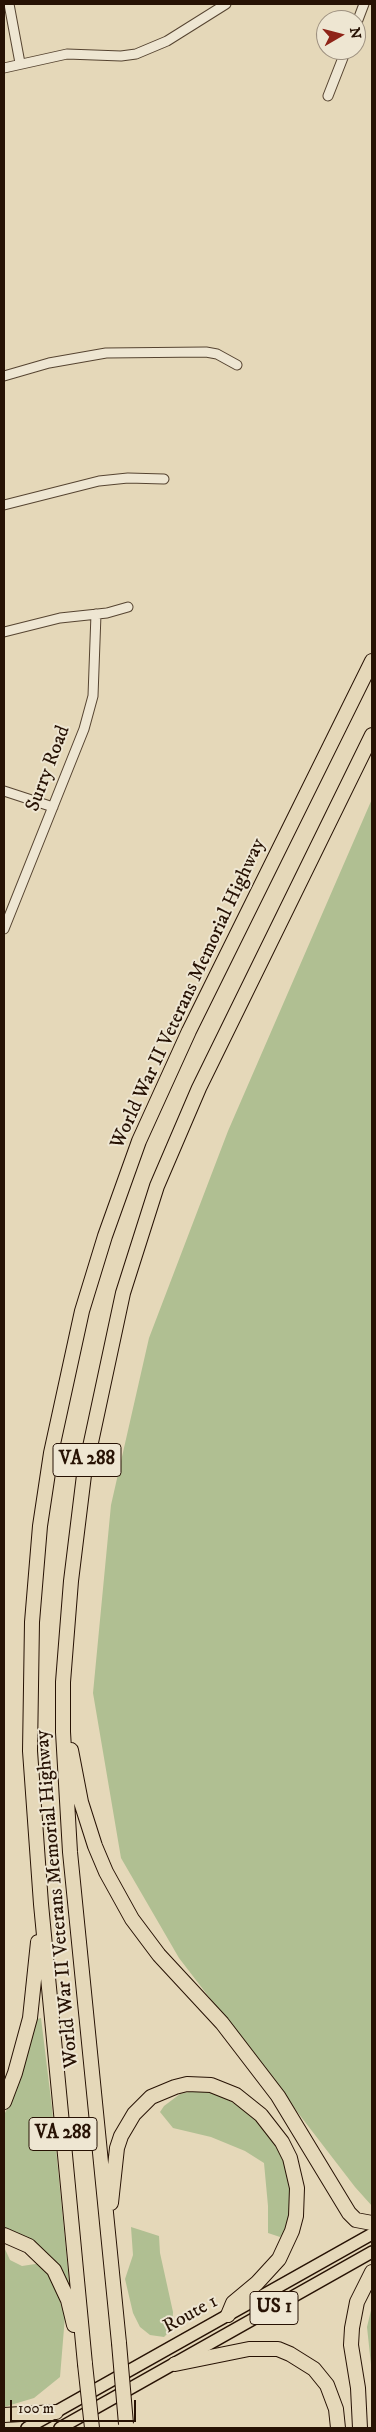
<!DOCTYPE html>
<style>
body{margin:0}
#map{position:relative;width:376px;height:2432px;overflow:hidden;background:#e5d8b9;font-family:"IM FELL DW Pica",serif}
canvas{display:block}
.frame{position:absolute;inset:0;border:5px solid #271204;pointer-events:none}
.north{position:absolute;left:316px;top:10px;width:50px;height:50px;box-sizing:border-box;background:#eee6d2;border:1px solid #9e9180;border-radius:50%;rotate:82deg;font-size:14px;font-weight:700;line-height:20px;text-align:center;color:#271204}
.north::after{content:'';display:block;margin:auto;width:18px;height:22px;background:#8f2418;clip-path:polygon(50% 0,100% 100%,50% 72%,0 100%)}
.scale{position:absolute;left:10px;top:2400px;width:126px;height:22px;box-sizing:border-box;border:2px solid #271204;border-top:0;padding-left:6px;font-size:15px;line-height:18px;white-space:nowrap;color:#271204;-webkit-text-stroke:4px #eee6d2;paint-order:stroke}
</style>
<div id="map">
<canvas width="376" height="2432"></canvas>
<div class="frame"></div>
<div class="north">N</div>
<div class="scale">100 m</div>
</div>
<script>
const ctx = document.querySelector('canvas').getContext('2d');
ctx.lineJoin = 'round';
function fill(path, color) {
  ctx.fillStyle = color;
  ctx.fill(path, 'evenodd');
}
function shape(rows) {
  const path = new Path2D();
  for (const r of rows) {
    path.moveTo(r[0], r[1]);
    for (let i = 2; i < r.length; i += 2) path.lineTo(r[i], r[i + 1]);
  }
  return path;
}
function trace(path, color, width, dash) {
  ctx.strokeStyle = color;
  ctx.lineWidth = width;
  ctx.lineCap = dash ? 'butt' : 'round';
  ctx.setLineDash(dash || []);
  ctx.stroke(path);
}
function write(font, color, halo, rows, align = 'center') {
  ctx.font = font + ' "IM FELL DW Pica",serif';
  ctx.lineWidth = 4;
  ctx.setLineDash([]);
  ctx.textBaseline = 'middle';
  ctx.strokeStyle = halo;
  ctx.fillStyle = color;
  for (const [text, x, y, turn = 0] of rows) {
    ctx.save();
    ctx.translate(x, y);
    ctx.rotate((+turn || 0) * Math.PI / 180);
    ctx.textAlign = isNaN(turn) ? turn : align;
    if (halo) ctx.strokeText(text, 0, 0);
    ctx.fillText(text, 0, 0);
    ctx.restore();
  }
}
fill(shape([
 [372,799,372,2206,355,2187,179,1958,121,1858,93,1693,111,1505,149,1338,228,1131],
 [41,2018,52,2108,70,2291,4,2232,4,2115,13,2097,37,2019],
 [193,2091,214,2093,232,2102,261,2121,273,2139,285,2161,292,2208,286,2230,280,2237,268,2233,268,2206,264,2163,245,2151,211,2137,173,2128,160,2112,164,2106,180,2094],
 [131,2227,159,2236,160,2253,173,2312,172,2329,164,2337,150,2335,140,2327,133,2313,125,2279,133,2255],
 [4,2247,10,2260,22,2266,42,2263,52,2277,65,2316,60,2377,34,2398,4,2407],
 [372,2306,372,2374,367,2327]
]), '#b0bf92');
const minor = shape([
 [9,4,20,63],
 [356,25,364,4],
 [4,68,67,54,121,56,136,54,167,41,226,4],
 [328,96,346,50],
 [4,376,49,363,106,353,206,352,217,354,237,365],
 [4,505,99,481,128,478,164,479],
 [4,632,60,618,107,613,128,607],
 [4,791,53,807],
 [4,929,84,729,93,696,96,614]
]);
const major = shape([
 [27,2428,372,2234],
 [60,2428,372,2252]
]);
const highway = shape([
 [71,1750,81,1802,95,1846,106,1872,132,1919,159,1955,222,2023,278,2096,349,2213,356,2220,372,2223],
 [4,2102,15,2073,30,2018,38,1942],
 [111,2203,117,2148,121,2136,134,2114,151,2097,175,2087,187,2084,211,2085,236,2095,261,2115,282,2142,290,2158,297,2188,296,2216,292,2231,279,2259,257,2283,233,2303,228,2315],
 [4,2235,29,2246,54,2270,68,2300,74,2325],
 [119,2343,70,1852,63,1732,63,1682,71,1581,84,1475,123,1293,157,1186,199,1088,372,735],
 [85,2364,41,1904,30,1751,32,1622,40,1526,51,1453,82,1311,105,1236,139,1141,189,1031,372,661],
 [175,2364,249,2349,278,2349,290,2354,314,2369,327,2385,336,2409,338,2428],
 [4,2415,56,2412],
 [360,2428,358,2388,351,2345,352,2328,357,2302,372,2272]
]);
trace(minor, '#564431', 11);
trace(major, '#271204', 14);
trace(highway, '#271204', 16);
trace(minor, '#eee6d2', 9);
trace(major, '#e5d8b9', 11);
trace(highway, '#e5d8b9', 14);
const highwayBridge = shape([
 [119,2343,126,2424],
 [85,2364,92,2428]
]);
trace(highwayBridge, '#271204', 16, []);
trace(highwayBridge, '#e5d8b9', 14);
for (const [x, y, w] of [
 [87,1460,68],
 [63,2134,68],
 [274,2308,48]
]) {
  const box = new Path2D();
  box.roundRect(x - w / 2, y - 16.5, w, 33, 4);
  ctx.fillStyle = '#eee6d2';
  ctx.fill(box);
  trace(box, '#271204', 1);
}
write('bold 19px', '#271204', null, [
 ["VA 288",87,1460],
 ["VA 288",63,2134],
 ["US 1",274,2308]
]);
write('20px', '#271204', '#eee6d2', [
 ["Surry Road",49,769,-69],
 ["World War II Veterans Memorial Highway",189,994,-65],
 ["World War II Veterans Memorial Highway",58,1899,-95],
 ["Route 1",191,2315,-29]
]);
</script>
